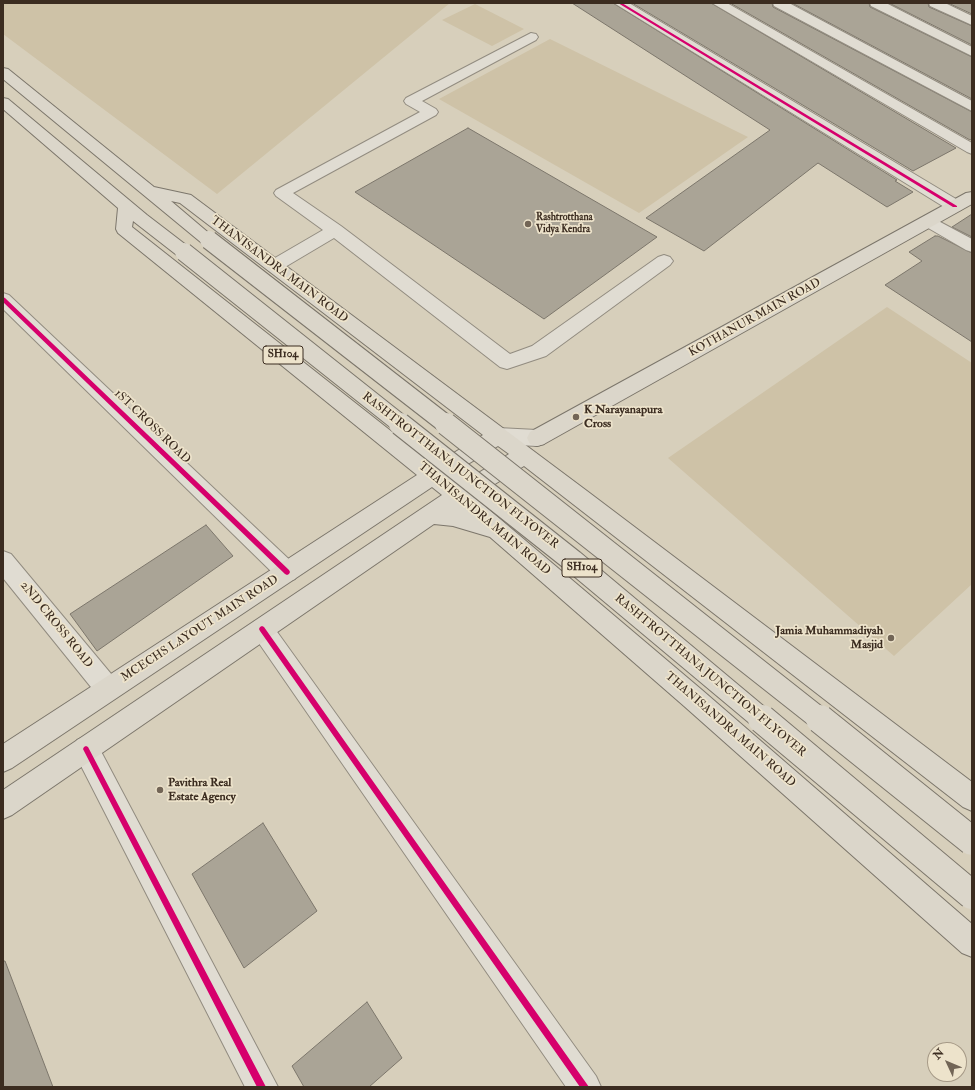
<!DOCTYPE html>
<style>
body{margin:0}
#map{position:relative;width:975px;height:1090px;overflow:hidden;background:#d7cfbb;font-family:"IM FELL Double Pica",serif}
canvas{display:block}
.frame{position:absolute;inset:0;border:4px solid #3b2c20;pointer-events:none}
.north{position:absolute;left:927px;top:1042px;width:40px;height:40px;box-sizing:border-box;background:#ede3cb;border:1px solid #a69a87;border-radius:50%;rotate:314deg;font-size:11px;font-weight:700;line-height:16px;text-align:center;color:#3b2c20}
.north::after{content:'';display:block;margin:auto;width:14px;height:18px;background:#726556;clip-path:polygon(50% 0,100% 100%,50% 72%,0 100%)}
</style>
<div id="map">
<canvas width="975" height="1090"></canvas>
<div class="frame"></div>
<div class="north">N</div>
</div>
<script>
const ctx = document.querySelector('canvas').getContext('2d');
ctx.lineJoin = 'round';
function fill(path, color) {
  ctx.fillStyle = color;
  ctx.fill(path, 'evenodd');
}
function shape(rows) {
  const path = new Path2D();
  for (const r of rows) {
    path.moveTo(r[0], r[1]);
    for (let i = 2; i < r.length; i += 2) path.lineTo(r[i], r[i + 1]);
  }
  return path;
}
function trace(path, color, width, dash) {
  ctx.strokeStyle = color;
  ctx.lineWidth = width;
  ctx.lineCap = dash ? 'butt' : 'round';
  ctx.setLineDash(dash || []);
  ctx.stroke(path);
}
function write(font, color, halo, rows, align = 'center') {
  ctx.font = font + ' "IM FELL Double Pica",serif';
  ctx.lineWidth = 3.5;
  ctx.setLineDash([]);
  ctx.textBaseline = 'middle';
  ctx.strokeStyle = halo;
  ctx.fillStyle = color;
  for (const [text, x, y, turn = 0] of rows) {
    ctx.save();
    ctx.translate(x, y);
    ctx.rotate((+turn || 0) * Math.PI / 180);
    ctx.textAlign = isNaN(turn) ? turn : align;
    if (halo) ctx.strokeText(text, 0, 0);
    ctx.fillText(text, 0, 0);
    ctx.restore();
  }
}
fill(shape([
 [3,3,450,3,217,194,3,34],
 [475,4,524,29,492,46,442,20],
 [550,39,748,137,639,213,439,99],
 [887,307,972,363,972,584,894,656,668,458]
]), '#cec2a7');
const building = shape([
 [572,3,613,3,897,180,895,181,913,192,887,207,818,163,704,251,646,218,770,130,572,3],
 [632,3,711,3,956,148,913,171,632,3],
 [730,3,772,3,773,7,972,112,972,139,970,140,730,3],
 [792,3,869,3,870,7,972,57,972,99,792,3],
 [889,3,928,3,929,7,972,26,972,45,889,3],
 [948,3,972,3,972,14,948,3],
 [468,128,657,237,544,319,355,192,468,128],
 [972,214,972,237,952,227,972,214],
 [935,236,938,236,972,253,972,342,885,285,922,261,909,252,935,236],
 [206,525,233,556,97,651,70,614,206,525],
 [263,823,317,911,244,968,192,874,263,823],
 [3,961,5,961,53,1087,3,1087,3,961],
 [367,1002,402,1058,369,1087,304,1087,292,1066,367,1002]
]);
fill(building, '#aaa496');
trace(building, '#7c766b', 1);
const minor = shape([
 [614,3,629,3,961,202,963,206,961,210,955,211,949,210,614,3],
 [712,3,727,3,972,143,972,154,967,152,712,3],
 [773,3,789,3,972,101,972,111,774,6,773,3],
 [870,3,886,3,972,47,972,56,871,6,870,3],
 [929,3,945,3,972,16,972,25,930,6,929,3],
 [531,33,536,34,538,37,536,40,422,101,436,109,438,112,436,115,293,193,341,226,510,354,532,346,658,257,664,255,670,257,673,261,670,265,546,356,507,369,500,367,334,238,280,270,274,272,268,270,265,266,268,262,323,230,276,196,274,193,276,190,420,112,406,104,404,101,406,98,531,33],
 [929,216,972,239,972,252,966,250,923,225,921,221,923,217,929,216],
 [3,293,9,295,295,565,298,572,295,579,287,582,279,579,3,309,3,293],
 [498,428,537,430,544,432,547,438,544,444,537,446,498,444,491,442,488,436,491,430,498,428],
 [3,551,11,554,117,681,120,689,117,697,108,701,99,697,3,578,3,551],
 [262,618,270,622,596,1076,601,1087,566,1087,254,636,250,629,254,622,262,618],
 [86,736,95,740,278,1087,245,1087,77,758,73,749,77,740,86,736]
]);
const major = shape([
 [3,68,8,69,154,187,191,195,587,491,972,782,972,811,963,807,524,466,474,497,702,690,972,924,972,957,962,953,684,706,490,537,453,526,434,524,12,815,3,819,3,790,442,495,432,487,12,768,3,772,3,744,417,475,118,233,116,229,118,208,3,109,3,98,8,99,147,215,190,248,193,252,190,256,184,258,178,256,133,221,132,227,434,465,483,435,180,203,171,201,217,240,215,244,209,245,203,244,3,79,3,68],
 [498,446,509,454,459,485,448,476,498,446],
 [972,192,972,204,544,444,537,446,530,444,527,438,530,432,966,193,972,192]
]);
trace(minor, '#928c80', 2);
trace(major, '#7c766b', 2);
fill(minor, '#e0dcd2');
fill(major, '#dbd6ca');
const majorBridgeFar2 = shape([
 [209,240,447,425],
 [184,252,402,425]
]);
const majorBridgeFar1 = shape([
 [400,424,573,561,763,720],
 [446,424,821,720]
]);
const majorBridge = shape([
 [762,719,972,895],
 [820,719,972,841]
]);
trace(majorBridgeFar2, '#7c766b', 20, []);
trace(majorBridgeFar1, '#7c766b', 24, []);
trace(majorBridge, '#7c766b', 30, []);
trace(majorBridgeFar2, '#dbd6ca', 18);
trace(majorBridgeFar1, '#dbd6ca', 22);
trace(majorBridge, '#dbd6ca', 28);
fill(shape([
 [618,3,622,3,957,206,957,207,953,207,618,3],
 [3,297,5,298,289,570,290,572,289,574,287,575,285,574,3,302,3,297],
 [262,626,264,627,589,1087,580,1087,260,631,259,629,260,627,262,626],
 [86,746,88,747,266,1087,257,1087,84,751,83,749,84,747,86,746]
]), '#d6006c');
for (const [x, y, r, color] of [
 [528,224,4,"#726556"],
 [576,417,4,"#726556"],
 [891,638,4,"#726556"],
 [160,790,4,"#726556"]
]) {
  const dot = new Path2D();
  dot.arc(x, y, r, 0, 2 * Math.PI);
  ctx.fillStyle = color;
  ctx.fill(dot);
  trace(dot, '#ede3cb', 1.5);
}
write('bold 10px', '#3b2c20', '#ede3cb', [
 ["Rashtrotthana",536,218],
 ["Vidya Kendra",536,230]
], 'left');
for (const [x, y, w] of [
 [283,355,40],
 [582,568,40]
]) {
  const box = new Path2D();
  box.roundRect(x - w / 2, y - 9, w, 18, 3);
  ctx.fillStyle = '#ede3cb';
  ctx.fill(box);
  trace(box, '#3b2c20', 1);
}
write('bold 11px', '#3b2c20', null, [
 ["SH104",283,355],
 ["SH104",582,568]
]);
write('12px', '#3b2c20', '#ede3cb', [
 ["THANISANDRA MAIN ROAD",279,270,37],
 ["KOTHANUR MAIN ROAD",755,318,-29],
 ["1ST CROSS ROAD",152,427,44],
 ["RASHTROTTHANA JUNCTION FLYOVER",460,471,38],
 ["THANISANDRA MAIN ROAD",484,519,40],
 ["2ND CROSS ROAD",56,625,51],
 ["MCECHS LAYOUT MAIN ROAD",200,629,-33],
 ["RASHTROTTHANA JUNCTION FLYOVER",710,676,40],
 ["THANISANDRA MAIN ROAD",730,730,41]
]);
write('bold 12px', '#3b2c20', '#ede3cb', [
 ["K Narayanapura",584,410],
 ["Cross",584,424],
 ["Jamia Muhammadiyah",883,631,"right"],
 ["Masjid",883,645,"right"],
 ["Pavithra Real",168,783],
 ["Estate Agency",168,797]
], 'left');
</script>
